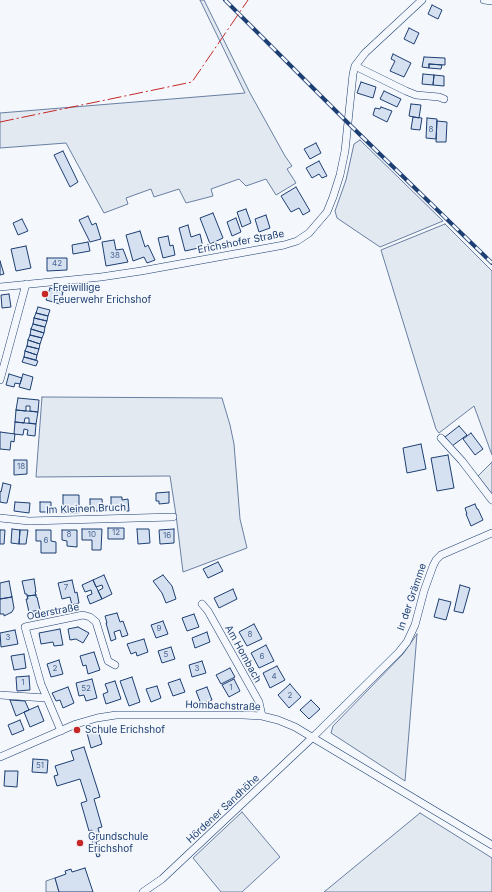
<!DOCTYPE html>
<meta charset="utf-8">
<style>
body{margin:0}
canvas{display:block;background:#f4f7fb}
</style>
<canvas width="492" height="892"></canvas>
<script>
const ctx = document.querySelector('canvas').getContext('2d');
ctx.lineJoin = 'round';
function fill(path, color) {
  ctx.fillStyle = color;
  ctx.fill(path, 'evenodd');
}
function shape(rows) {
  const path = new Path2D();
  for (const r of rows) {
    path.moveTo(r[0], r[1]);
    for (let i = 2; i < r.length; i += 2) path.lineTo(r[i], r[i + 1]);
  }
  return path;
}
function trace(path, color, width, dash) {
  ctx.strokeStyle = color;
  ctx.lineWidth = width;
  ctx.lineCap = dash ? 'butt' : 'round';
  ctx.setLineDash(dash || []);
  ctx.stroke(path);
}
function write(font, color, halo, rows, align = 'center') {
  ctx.font = font + ' Inter,sans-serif';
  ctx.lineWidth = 3;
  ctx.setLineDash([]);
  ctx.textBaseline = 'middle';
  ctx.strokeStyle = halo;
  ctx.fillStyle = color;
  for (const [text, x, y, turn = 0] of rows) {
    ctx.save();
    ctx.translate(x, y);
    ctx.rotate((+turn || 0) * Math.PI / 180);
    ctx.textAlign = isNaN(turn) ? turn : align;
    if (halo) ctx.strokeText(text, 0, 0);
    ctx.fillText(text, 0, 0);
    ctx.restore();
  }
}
const green = shape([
 [200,0,204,0,250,93,285,156,292,166,287,169,296,183,276,195,266,179,246,186,239,179,211,189,213,196,186,203,179,189,154,197,151,189,126,198,128,204,104,213,66,143,0,148,0,113,245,93,200,0],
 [360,140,443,221,380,247,337,218,335,211,346,180,354,144,360,140],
 [445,224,492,271,492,455,474,406,439,433,436,429,381,250,445,224],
 [42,397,222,398,230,425,234,444,240,519,247,548,183,572,176,515,170,476,36,477,42,397],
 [492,462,492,494,478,476,492,462],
 [417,634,405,781,331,733,333,726,403,654,417,634],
 [242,812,280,857,242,892,221,892,193,858,242,812],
 [420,813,492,858,492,892,324,892,420,813],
 [55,878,59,892,46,892,46,881,55,878]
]);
fill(green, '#e3e9f0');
trace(green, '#687fa3', 1);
const building = shape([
 [432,5,442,10,438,19,428,14,432,5],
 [409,28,419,33,414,44,404,39,409,28],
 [393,54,411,63,404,77,390,71,395,61,391,59,393,54],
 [424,57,445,58,445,65,429,64,429,68,422,67,424,57],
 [429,64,442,65,441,69,429,68,429,64],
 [423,74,434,75,433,85,422,84,423,74],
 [434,75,444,76,444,86,433,85,434,75],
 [361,82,376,87,373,98,357,93,361,82],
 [384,91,401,99,397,107,380,99,384,91],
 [411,104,421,105,419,118,409,116,411,104],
 [381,107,392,111,387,122,373,115,375,108,380,109,381,107],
 [413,117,422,118,420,130,411,129,413,117],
 [427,118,437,119,436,139,426,138,427,118],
 [437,121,447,122,446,142,436,142,437,121],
 [316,143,321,153,310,159,304,149,316,143],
 [63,151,78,182,70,187,54,155,63,151],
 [319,161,327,176,322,178,319,174,312,178,306,168,319,161],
 [296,187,310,211,303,215,299,208,291,212,281,196,296,187],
 [246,209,251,223,242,227,237,212,246,209],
 [213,213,223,238,210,244,200,218,213,213],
 [266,215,270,228,259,232,255,219,266,215],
 [88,216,92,225,96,223,101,239,90,242,79,220,88,216],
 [236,218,241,232,232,236,227,222,236,218],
 [22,219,28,231,18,235,13,223,22,219],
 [188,225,191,237,200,234,203,247,185,251,179,228,188,225],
 [140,231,145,247,148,245,155,260,147,263,144,257,133,261,126,235,140,231],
 [168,236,170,246,173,245,175,255,163,258,158,238,168,236],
 [114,240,116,250,123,249,128,262,106,266,102,242,114,240],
 [88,242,90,251,73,254,72,245,88,242],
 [26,246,31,268,16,271,11,249,26,246],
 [47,258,67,258,67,270,47,271,47,258],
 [0,261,4,274,0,275,0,261],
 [50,288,63,292,60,304,46,300,50,288],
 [9,294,11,307,2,308,1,295,9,294],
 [38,307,50,310,48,316,36,313,38,307],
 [36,313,48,316,47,321,34,318,36,313],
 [34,318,47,321,45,327,33,324,34,318],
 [33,324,45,327,44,333,31,329,33,324],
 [31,329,44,333,42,338,30,335,31,329],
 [30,335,42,338,40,344,28,340,30,335],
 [28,340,40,344,39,349,27,346,28,340],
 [27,346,39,349,37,355,25,351,27,346],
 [25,351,37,355,36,360,24,357,25,351],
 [24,357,38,361,36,366,22,362,24,357],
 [9,374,22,378,20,384,15,383,14,387,6,385,9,374],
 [23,374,33,377,30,390,19,387,23,374],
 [18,398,39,400,38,412,30,411,30,406,26,406,26,411,16,410,18,398],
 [16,410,38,412,36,424,29,423,29,418,25,418,24,423,15,422,16,410],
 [15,422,36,424,35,436,27,435,28,430,24,429,23,435,14,434,15,422],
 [459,426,467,435,452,446,445,437,459,426],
 [0,432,15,434,14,442,11,441,10,450,0,449,0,432],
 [471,433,483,449,475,455,463,439,471,433],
 [421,444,426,469,407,473,403,448,421,444],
 [448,455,454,488,437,491,431,458,448,455],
 [14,460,27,460,27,474,14,475,14,460],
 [3,483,11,485,7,503,5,503,0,502,0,491,1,492,3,483],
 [169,492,169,503,159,504,159,501,156,501,156,493,169,492],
 [63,495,79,495,79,513,63,513,63,495],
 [111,497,122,497,122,500,128,499,129,511,111,511,111,497],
 [90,499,102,499,103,511,90,511,90,499],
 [15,502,30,503,29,513,14,511,15,502],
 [40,502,51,502,51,512,40,512,40,502],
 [475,504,477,509,478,509,483,520,471,526,466,514,467,514,465,508,475,504],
 [108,528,124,528,124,539,108,539,108,528],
 [12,529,20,530,19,544,11,543,12,529],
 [82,529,102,529,101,550,92,550,92,540,82,540,82,529],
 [137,529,149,529,150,543,138,544,137,529],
 [174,529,174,543,160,544,159,530,174,529],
 [0,530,5,530,4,544,0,544,0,530],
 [20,530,28,530,26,544,19,544,20,530],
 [36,530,51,530,51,541,56,542,56,553,41,553,41,541,36,541,36,530],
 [62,530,77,530,77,547,67,546,67,541,62,540,62,530],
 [218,562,223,571,208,578,203,569,218,562],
 [104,575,112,594,102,599,98,591,103,588,102,585,96,587,93,580,104,575],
 [163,575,172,586,176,599,166,603,162,593,153,581,163,575],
 [34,579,36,592,35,592,36,595,27,596,27,594,25,594,22,581,34,579],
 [72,580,75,593,77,592,79,603,72,605,70,597,62,599,58,583,72,580],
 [93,580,102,599,90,604,87,596,92,594,91,590,85,592,82,585,93,580],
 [9,581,12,597,0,599,0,583,9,581],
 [460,585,470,588,463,613,454,611,460,585],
 [233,589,237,599,219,608,214,598,233,589],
 [36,595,36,597,37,597,40,610,29,612,26,599,28,599,27,596,36,595],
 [12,597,14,608,12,612,4,616,4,614,0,614,0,599,12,597],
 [439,599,451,602,446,620,434,617,439,599],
 [117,613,120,622,123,621,128,635,122,637,120,630,114,632,116,639,111,641,106,623,107,623,105,616,117,613],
 [194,614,199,627,187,631,182,618,194,614],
 [163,621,168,634,156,638,151,625,163,621],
 [254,624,262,639,247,646,239,632,254,624],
 [78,627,89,633,83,643,76,639,70,640,68,629,78,627],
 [60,629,63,645,54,646,53,642,41,644,39,633,60,629],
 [15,630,18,644,1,647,0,633,15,630],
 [207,632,210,642,195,648,192,638,207,632],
 [144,639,148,652,137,656,136,652,131,654,127,644,144,639],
 [266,645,274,661,259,668,251,653,266,645],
 [171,647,175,659,162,663,158,651,171,647],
 [94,652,100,670,88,674,86,665,83,666,80,656,94,652],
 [24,654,26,668,14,670,11,656,24,654],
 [59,660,63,674,51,677,47,664,59,660],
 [202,661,206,673,192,677,189,665,202,661],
 [277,666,285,680,270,688,263,673,277,666],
 [230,668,235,677,221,684,216,675,230,668],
 [29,676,30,690,17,691,16,677,29,676],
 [132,677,140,702,129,706,120,681,132,677],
 [92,679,97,698,86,701,84,695,79,696,76,683,92,679],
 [180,679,185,692,173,696,168,683,180,679],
 [234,679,240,691,229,697,222,685,234,679],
 [115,681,121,699,106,704,103,694,108,692,105,684,115,681],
 [290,684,301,697,289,708,278,695,290,684],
 [157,686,161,698,151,702,146,689,157,686],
 [68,687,74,703,63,708,60,700,56,701,52,693,68,687],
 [207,687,212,700,201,704,196,691,207,687],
 [10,700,25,701,29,710,16,716,10,700],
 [311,700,320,709,309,719,300,710,311,700],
 [38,706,44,721,30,727,24,712,38,706],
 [20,720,24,730,12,735,8,725,20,720],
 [98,730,102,744,91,748,87,733,98,730],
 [84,747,100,797,94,799,102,827,98,828,101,840,96,842,100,856,97,857,90,834,93,833,92,830,89,831,81,803,87,801,80,779,57,786,54,776,58,775,55,766,74,760,71,751,84,747],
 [33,759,48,760,47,773,32,772,33,759],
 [5,771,18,771,17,787,4,786,5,771],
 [85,868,93,892,59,892,55,878,66,874,65,871,71,869,72,872,85,868]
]);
fill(building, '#d5e0f0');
trace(building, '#1d3f73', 1);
const minor = shape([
 [484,0,492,1],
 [355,66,406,91,416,95,439,97,444,99],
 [0,287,101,277,141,271,284,245,297,241,309,233,327,212,333,197,340,175,345,151,353,74,355,66,365,53,422,0],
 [0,380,26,284],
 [441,438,462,461,492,500],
 [0,518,29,521,173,517],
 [202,604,208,611,259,702,262,716],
 [0,695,46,698],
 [61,731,41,684,25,627,83,615,90,617,96,622,108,661,115,665],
 [0,757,76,724,97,718,116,715,243,715,262,716,278,720,295,727,492,845],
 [143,892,162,879,313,737,399,652,407,642,415,625,424,591,433,566,436,560,441,555,492,533]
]);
trace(minor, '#1d3f73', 8);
trace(minor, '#f4f7fb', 7);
const rail = shape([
 [225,0,348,123,492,263]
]);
trace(rail, '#1d3f73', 4);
trace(rail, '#f4f7fb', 2.5, [8]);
trace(shape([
 [0,122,192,82,248,0]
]), '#c62828', 1, [14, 3, 2, 3]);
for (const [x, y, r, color] of [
 [45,294,4,"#c62828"],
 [77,730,4,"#c62828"],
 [80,843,4,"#c62828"]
]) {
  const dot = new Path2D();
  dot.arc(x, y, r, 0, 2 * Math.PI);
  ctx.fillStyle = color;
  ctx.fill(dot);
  trace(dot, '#f4f7fb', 1.5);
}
write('8px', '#4b6792', null, [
 ["8",431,130],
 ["38",115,256],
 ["42",57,264],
 ["18",21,467],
 ["12",116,533],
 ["8",69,535],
 ["10",92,535],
 ["16",167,536],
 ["6",46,541],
 ["7",66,588],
 ["9",159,629],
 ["8",250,635],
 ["3",8,638],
 ["5",166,655],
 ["6",262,657],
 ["2",55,669],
 ["3",197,669],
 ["4",274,677],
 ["1",23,683],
 ["1",231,688],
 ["52",86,689],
 ["2",290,696],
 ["51",40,766]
]);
write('10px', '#1d3f73', '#f4f7fb', [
 ["Erichshofer Straße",241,242,-11],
 ["Im Kleinen Bruch",86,509,-2],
 ["In der Grämme",412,597,-71],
 ["Oderstraße",53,612,-11],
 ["Am Hombach",243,654,61],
 ["Hombachstraße",223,706,2],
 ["Hördener Sandhöhe",223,809,-43]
]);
write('10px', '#1d3f73', '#f4f7fb', [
 ["Freiwillige",53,288],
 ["Feuerwehr Erichshof",53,300],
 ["Schule Erichshof",85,730],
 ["Grundschule",88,837],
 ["Erichshof",88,849]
], 'left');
</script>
